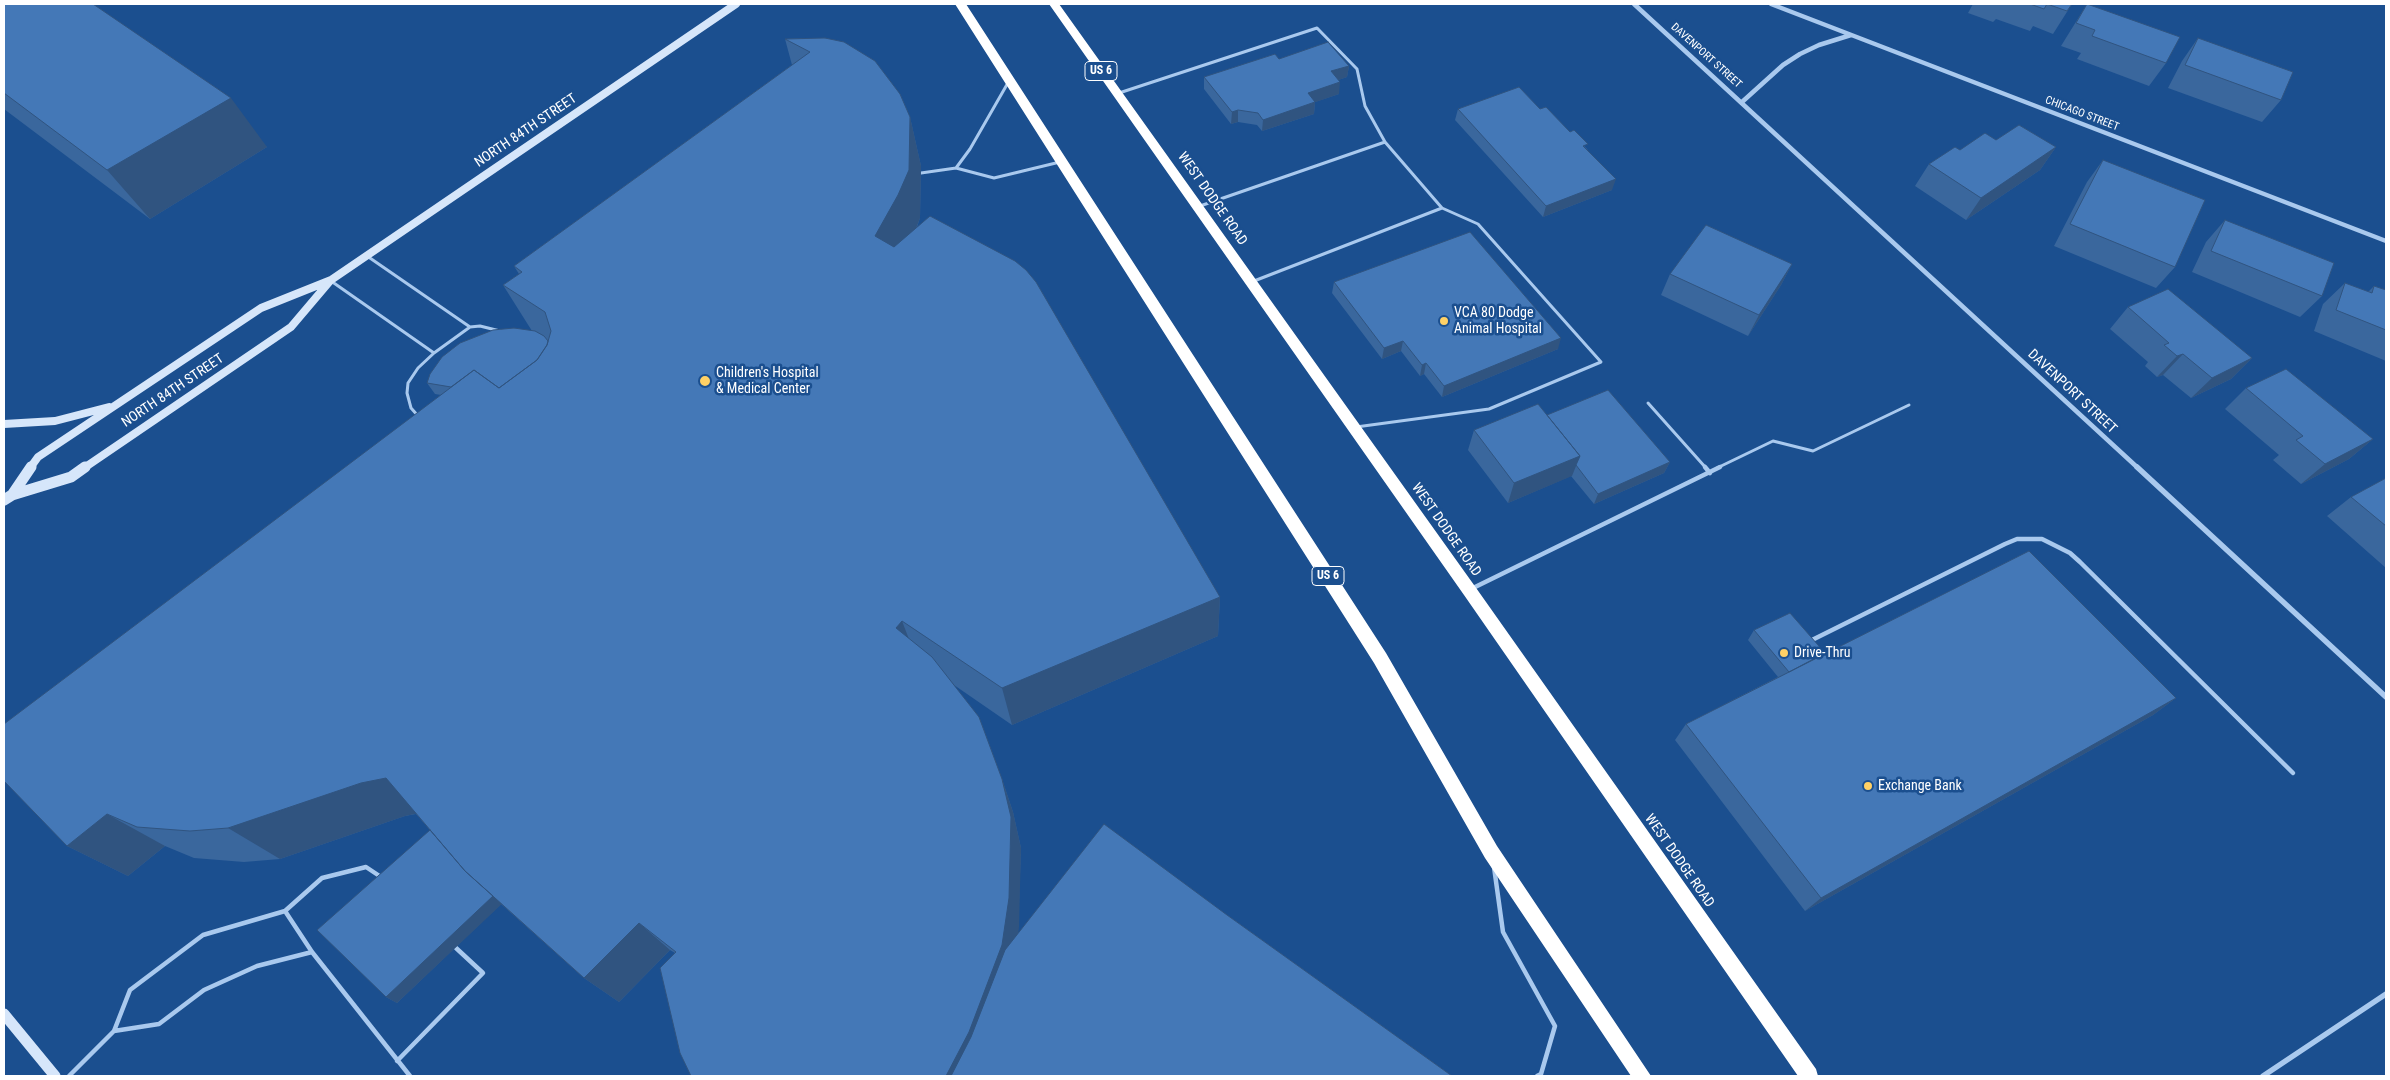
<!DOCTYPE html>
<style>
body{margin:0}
#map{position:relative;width:2390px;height:1080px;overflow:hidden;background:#1b4f8f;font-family:"Roboto Condensed",sans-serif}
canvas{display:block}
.frame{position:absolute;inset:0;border:5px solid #fff;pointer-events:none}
</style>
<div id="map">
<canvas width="2390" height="1080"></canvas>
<div class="frame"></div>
</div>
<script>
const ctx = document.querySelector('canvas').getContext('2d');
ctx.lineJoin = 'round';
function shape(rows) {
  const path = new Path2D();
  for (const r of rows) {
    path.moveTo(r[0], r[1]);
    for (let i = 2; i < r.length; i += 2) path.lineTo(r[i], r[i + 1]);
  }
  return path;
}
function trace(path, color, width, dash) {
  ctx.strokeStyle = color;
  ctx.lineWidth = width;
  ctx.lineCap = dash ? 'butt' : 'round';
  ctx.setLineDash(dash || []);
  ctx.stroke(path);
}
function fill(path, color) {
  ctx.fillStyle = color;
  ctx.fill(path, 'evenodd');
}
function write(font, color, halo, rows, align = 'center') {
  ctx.font = font + ' "Roboto Condensed",sans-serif';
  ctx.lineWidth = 5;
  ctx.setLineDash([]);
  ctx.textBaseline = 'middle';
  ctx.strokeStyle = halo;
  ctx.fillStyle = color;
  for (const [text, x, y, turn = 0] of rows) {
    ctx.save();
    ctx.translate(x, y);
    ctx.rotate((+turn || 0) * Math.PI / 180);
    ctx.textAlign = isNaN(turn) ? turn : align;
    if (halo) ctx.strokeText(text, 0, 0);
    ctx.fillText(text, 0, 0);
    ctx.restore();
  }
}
trace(shape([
 [1119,93,1317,28,1357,69,1365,106,1385,142],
 [956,168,970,149,1009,81],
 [921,173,956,168,994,178,1060,162],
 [1200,206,1385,142,1442,208,1478,224,1601,362,1489,409,1356,427],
 [367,256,470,327],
 [331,281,434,353],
 [1254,281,1442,208],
 [1648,403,1706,468],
 [419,417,411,408,407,393,408,383,418,368,434,353,470,327,480,326,500,331],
 [1717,468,1773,441,1813,451,1909,405]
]), '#a9c9ee', 3);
trace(shape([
 [1705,467,1710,473],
 [1471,589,1720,467],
 [1810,641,2005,544,2017,539,2042,539,2070,553,2080,562,2293,773],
 [1494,867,1503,932,1555,1026,1541,1074,1537,1076],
 [285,911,312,952,410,1076],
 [114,1031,159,1024,204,990,257,966,312,952],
 [397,1061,483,973,456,948],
 [69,1076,114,1031,130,990,203,935,285,911,322,878,366,867,381,877]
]), '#a9c9ee', 4.5);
trace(shape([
 [1634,4,2138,468],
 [1771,4,2386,241],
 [1742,102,1783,65,1800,54,1819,45,1851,35]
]), '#a9c9ee', 4.5);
trace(shape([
 [2137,467,2386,697],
 [2263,1076,2386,994]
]), '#a9c9ee', 5.5);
trace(shape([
 [4,424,55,421,109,407],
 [30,468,38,457,261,308,331,280,736,4],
 [84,468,291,327,330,281]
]), '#d6e6fa', 8);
trace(shape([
 [12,495,31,467],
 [4,500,12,495,71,477,85,467],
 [4,1014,55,1076]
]), '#d6e6fa', 11);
fill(shape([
 [955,4,966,4,1386,653,1497,846,1651,1076,1631,1076,1485,858,1374,663,955,4],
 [1049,4,1059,4,1474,585,1816,1069,1818,1076,1798,1076,1464,595,1049,4]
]), '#fff');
fill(shape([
 [4,4,267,147,150,219,4,109],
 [1973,4,2072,4,2053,34,2033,26,2030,31,1996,19,1993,22,1968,13],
 [2087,4,2166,63,2149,86,2077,59,2081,53,2061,46],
 [825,38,910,117,921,166,920,218,917,227,1220,597,1218,636,1012,725,954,685,1002,779,1013,812,1021,848,1018,933,1227,915,1452,1076,675,953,670,950,619,1002,584,978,501,904,397,1003,386,997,430,830,416,814,405,816,280,859,244,862,194,858,165,846,128,876,67,846,441,395,435,394,427,383,532,331,503,285,519,274,514,266,792,65,785,39],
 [2198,38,2281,100,2262,122,2168,88,2182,61],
 [1279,59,1349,66,1347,77,1338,80,1339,94,1315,102,1314,114,1262,131,1257,125,1238,122,1231,124,1204,89,1204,77],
 [1458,109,1540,109,1570,132,1587,149,1612,190,1543,217,1455,120],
 [1996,140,2056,147,2040,170,1966,220,1915,186,1929,164,1960,150],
 [2103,160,2175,267,2156,288,2054,246,2087,182],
 [2225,220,2322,296,2300,317,2192,272,2206,242],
 [1792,264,1781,285,1748,336,1661,295,1670,274],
 [1334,282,1558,349,1442,397,1424,374,1420,376,1401,351,1382,359,1332,293],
 [2345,283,2368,292,2374,286,2386,290,2386,361,2314,331,2323,304],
 [2128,307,2252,358,2231,379,2191,398,2163,375,2157,377,2145,366,2148,362,2110,329],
 [2246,388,2373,439,2349,459,2301,484,2273,460,2279,455,2225,409],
 [1547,415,1670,462,1664,473,1594,504,1571,476,1508,503,1468,450,1474,430],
 [2386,478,2386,568,2327,516,2351,497],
 [1754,630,1825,653,2176,698,2153,715,1805,911,1675,740,1686,724,1778,677,1748,640]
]), '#3a679d');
fill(shape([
 [1349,66,1347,77,1330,83,1331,71],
 [1340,82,1339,94,1307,105,1308,93],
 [231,98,267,147,150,219,107,170],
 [1315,102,1314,114,1262,131,1263,120],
 [1238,110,1238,122,1231,124,1232,112],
 [910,117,921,166,920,218,910,244,888,284,875,236],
 [2056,147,2040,170,1966,220,1981,198],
 [1616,179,1612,190,1543,217,1546,206],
 [1792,264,1781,285,1748,336,1759,315],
 [1561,338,1558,349,1442,397,1444,386],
 [1403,341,1401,351,1382,359,1384,348],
 [2183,354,2163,375,2157,377,2177,356],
 [2252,358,2231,379,2191,398,2212,378],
 [1426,363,1424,374,1420,376,1422,365],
 [2373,439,2349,459,2301,484,2325,464],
 [1580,456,1572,476,1508,503,1514,483],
 [1670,462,1664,473,1594,504,1598,494],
 [1220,597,1218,636,1012,725,1002,688],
 [902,621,917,660,896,628],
 [2176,698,2153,715,1805,911,1821,898],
 [386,778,429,811,405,816,280,859,228,828,361,783],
 [1002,779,1013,812,1021,848,1019,927,1013,971,970,1076,946,1076],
 [107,814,165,846,128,876,67,846],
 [495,894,505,901,397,1003,386,997],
 [639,923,670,950,619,1002,584,978]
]), '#305480');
const building = shape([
 [4,4,93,4,231,98,107,170,4,93,4,4],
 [2030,4,2047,4,2044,9,2030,4],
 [2047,4,2072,4,2067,11,2047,4],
 [2087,4,2180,37,2166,63,2092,36,2095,30,2076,23,2087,4],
 [825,38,844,42,875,61,900,94,910,117,909,170,898,195,875,236,894,247,930,216,1015,261,1026,270,1036,282,1220,597,1002,688,902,621,896,628,932,657,979,717,1002,779,1011,817,1009,898,1002,945,969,1032,946,1076,691,1076,680,1053,660,968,676,952,639,923,584,978,465,871,386,778,361,783,228,828,190,831,137,827,107,814,67,846,4,781,4,724,474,370,499,388,537,360,547,345,551,331,545,312,503,285,522,272,514,266,810,52,785,39,825,38],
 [2198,38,2293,72,2281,100,2185,65,2198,38],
 [1328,42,1349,66,1331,71,1340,82,1308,93,1315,102,1263,120,1258,113,1238,110,1232,112,1204,77,1275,54,1279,59,1328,42],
 [1519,87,1540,109,1546,107,1570,132,1574,130,1588,144,1583,146,1616,179,1546,206,1458,109,1519,87],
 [2019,125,2056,147,1981,198,1929,164,1955,147,1960,150,1985,133,1996,140,2019,125],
 [2103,160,2205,200,2175,267,2070,224,2103,160],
 [2225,220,2334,263,2322,296,2211,251,2225,220],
 [1706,225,1792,264,1759,315,1670,274,1706,225],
 [1470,232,1561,338,1444,386,1426,363,1422,365,1403,341,1384,348,1334,282,1470,232],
 [2345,283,2372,293,2374,286,2386,290,2386,330,2336,310,2345,283],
 [2168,289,2252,358,2212,378,2183,354,2177,356,2164,345,2169,343,2128,307,2168,289],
 [514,328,535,331,544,336,548,341,547,345,537,360,499,388,474,370,451,387,427,383,430,374,442,357,460,343,493,330,514,328],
 [2286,369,2373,439,2325,464,2296,440,2303,436,2246,388,2286,369],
 [1608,390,1670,462,1598,494,1576,465,1580,456,1547,415,1608,390],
 [1538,404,1580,456,1514,483,1474,430,1538,404],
 [2386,478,2386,526,2351,497,2386,478],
 [2029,551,2176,698,1821,898,1686,724,2029,551],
 [1790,613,1825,653,1789,672,1754,630,1790,613],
 [1104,824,1227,915,1452,1076,951,1076,971,1037,1005,950,1104,824],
 [430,830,465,871,493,896,386,997,317,930,430,830]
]);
fill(building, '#4478b7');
trace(building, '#305480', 1);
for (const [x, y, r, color] of [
 [1444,321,5,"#ffd166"],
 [705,381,6,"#ffd166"],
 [1784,653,5,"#ffd166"],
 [1868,786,5,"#ffd166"]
]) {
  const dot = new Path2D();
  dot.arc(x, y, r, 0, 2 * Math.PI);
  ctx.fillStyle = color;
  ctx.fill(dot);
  trace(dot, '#1b4f8f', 2);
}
write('11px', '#fff', '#1b4f8f', [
 ["DAVENPORT STREET",1706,56,42],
 ["CHICAGO STREET",2082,114,21]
]);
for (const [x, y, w] of [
 [1101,71,32],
 [1328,576,32]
]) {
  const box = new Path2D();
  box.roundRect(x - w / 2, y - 9.5, w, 19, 4);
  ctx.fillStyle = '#1b4f8f';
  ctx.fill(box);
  trace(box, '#fff', 1);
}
write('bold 12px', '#fff', null, [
 ["US 6",1101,71],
 ["US 6",1328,576]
]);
write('14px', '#fff', '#1b4f8f', [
 ["NORTH 84TH STREET",526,131,-34],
 ["WEST DODGE ROAD",1212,199,55],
 ["NORTH 84TH STREET",173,391,-34],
 ["DAVENPORT STREET",2072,392,43],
 ["WEST DODGE ROAD",1446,530,55],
 ["WEST DODGE ROAD",1679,861,55]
]);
write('14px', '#fff', '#1b4f8f', [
 ["VCA 80 Dodge",1454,313],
 ["Animal Hospital",1454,329],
 ["Children's Hospital",716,373],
 ["& Medical Center",716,389],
 ["Drive-Thru",1794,653],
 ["Exchange Bank",1878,786]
], 'left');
</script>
